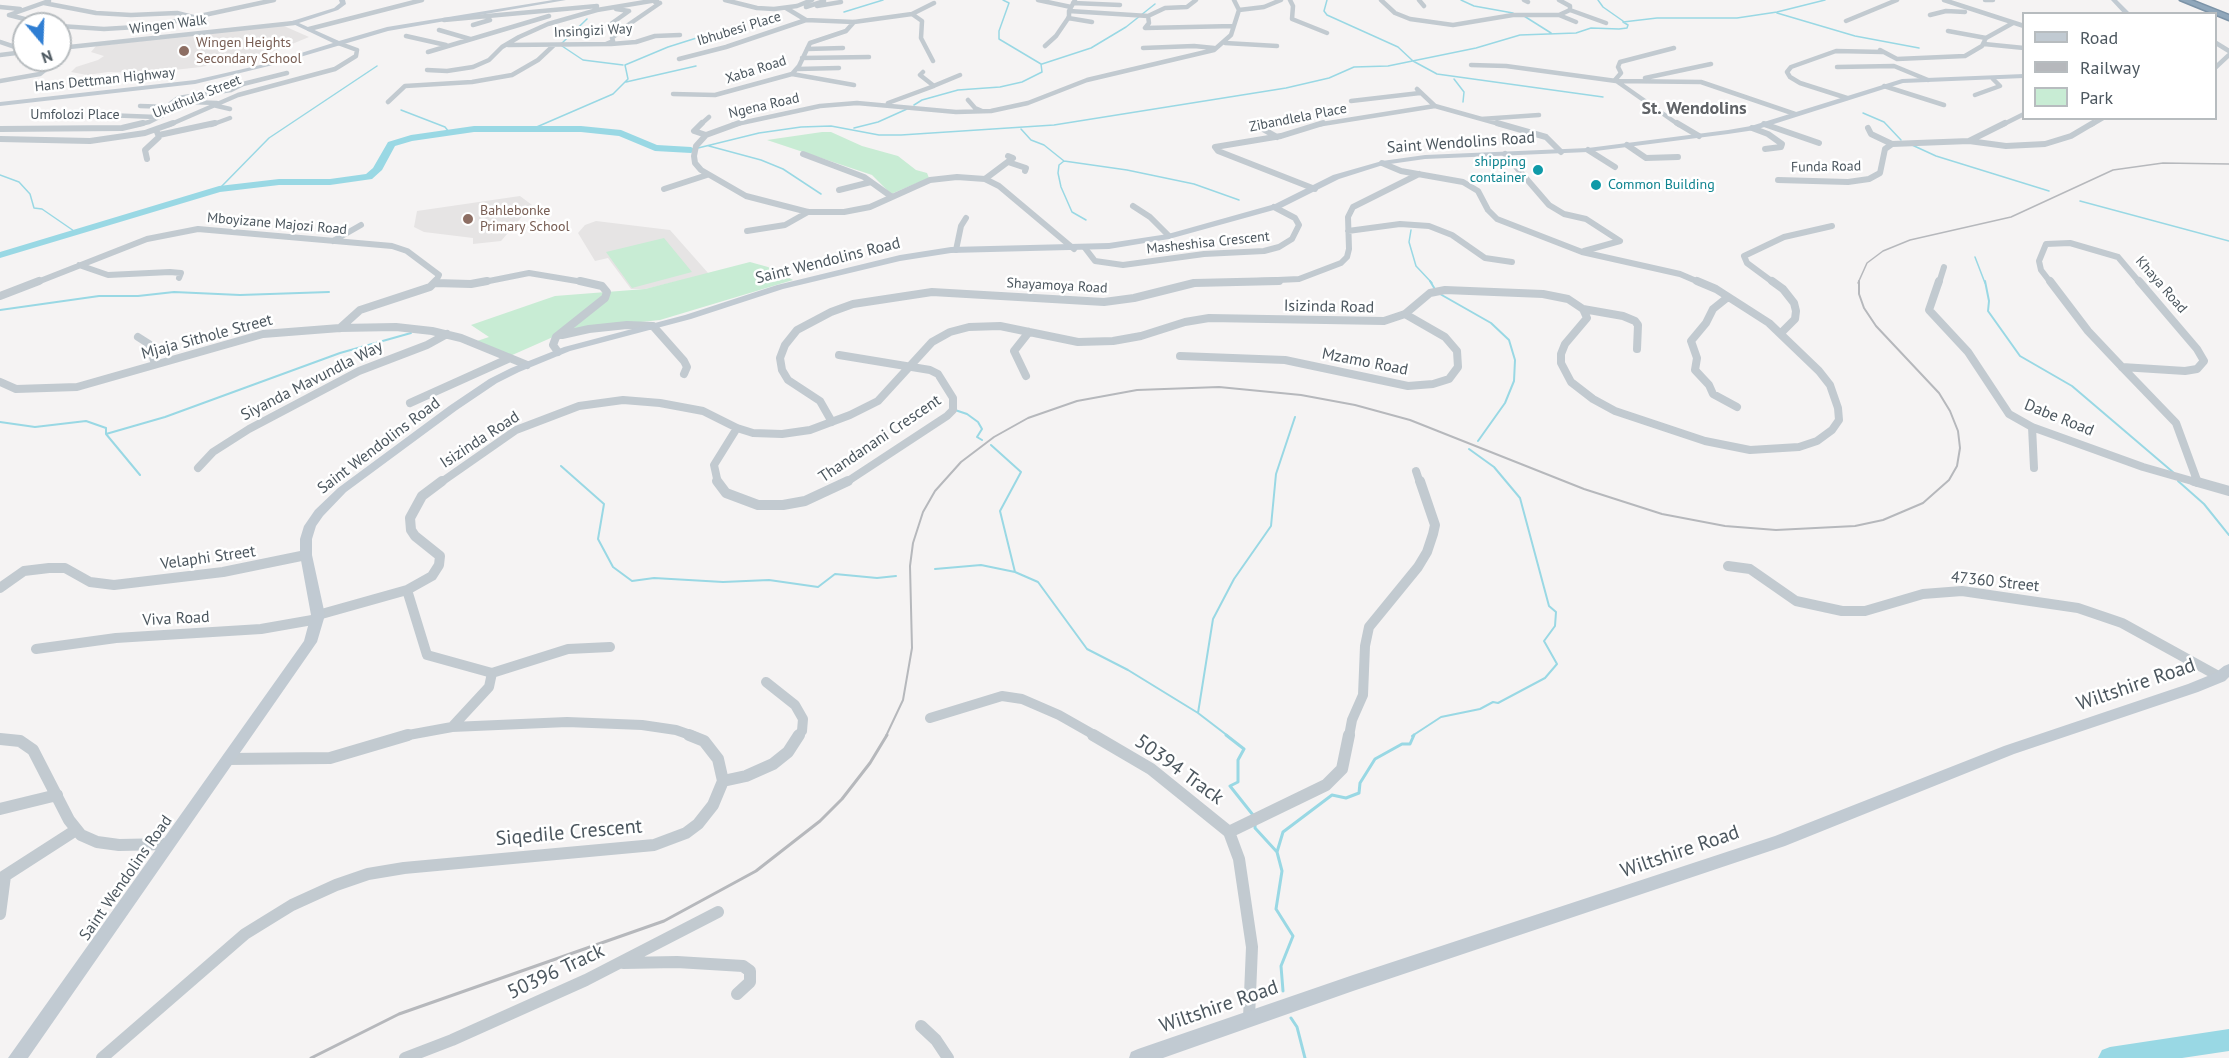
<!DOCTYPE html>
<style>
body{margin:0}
#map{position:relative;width:2229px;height:1058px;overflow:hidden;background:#f5f3f3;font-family:"PT Sans",sans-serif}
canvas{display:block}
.legend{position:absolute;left:2022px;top:12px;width:195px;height:108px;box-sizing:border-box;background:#fff;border:2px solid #b7bcbf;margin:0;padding:8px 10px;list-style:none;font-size:18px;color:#4c575f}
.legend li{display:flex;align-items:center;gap:12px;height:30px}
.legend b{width:30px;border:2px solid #b7bcbf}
.north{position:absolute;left:12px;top:12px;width:60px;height:60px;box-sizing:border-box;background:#fff;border:2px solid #b7bcbf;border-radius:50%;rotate:161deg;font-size:16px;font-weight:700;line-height:24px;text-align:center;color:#4c575f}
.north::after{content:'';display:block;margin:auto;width:21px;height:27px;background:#2f7ed3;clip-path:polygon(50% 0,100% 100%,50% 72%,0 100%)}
</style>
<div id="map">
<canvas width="2229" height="1058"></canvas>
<ul class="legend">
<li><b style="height:8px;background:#c1cad2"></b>Road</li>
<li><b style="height:8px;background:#b6b8bc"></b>Railway</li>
<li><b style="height:16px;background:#c8ecd4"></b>Park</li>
</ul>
<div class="north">N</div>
</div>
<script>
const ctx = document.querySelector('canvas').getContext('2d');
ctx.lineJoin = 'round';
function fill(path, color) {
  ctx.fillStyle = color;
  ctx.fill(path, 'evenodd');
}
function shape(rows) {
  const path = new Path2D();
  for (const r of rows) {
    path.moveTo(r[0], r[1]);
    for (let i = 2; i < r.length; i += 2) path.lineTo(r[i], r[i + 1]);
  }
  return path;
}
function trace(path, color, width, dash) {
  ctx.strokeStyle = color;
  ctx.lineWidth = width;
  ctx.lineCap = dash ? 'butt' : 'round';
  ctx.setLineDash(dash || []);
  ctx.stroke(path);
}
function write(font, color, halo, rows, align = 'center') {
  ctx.font = font + ' "PT Sans",sans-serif';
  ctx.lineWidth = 5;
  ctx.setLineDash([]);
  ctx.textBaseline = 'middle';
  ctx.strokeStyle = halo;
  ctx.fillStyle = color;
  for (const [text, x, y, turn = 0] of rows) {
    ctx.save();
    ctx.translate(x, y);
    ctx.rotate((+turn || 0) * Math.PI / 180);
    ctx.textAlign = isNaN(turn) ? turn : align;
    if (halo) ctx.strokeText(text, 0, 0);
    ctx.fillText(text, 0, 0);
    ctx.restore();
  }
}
fill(shape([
 [277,26,284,26,309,37,270,53,201,67,147,73,108,72,87,75,71,72,76,67,98,60,104,56,91,52,96,46],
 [520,196,532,205,501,241,473,244,473,238,424,232,414,227,417,211],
 [596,221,670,230,709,274,645,289,631,289,608,258,595,261,578,233,585,225]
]), '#e6e4e4');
fill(shape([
 [822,132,831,132,862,146,898,156,916,170,927,173,929,178,891,194,872,175,767,140],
 [664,238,692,272,632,288,606,252],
 [750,262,768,267,793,280,660,320,612,325,553,337,510,356,477,341,489,337,471,325,555,296,645,289]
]), '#c8ecd4');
trace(shape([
 [1327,0,1324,11,1327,15,1398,47,1413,61,1437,74,1603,97],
 [1461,0,1474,6,1513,13],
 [1598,0,1603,7,1623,21],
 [844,12,883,0],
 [1777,13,1855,36,1919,48],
 [1524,16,1551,33],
 [561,44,587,19],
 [562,46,583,60,623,65],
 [1042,64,1091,48,1126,27,1155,4],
 [1454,79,1464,92,1463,102],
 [626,82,696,66],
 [914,105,922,100,958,90,1000,87,1022,82,1042,72,1041,64,999,39,999,31,1009,3,1003,0],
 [401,110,445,127,449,132],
 [1863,113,1884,122,1901,140],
 [854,128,878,122,907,109],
 [532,129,613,94,628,79,625,65,668,47,725,29],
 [1021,129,1031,140,1044,145,1064,161,1127,170,1194,184,1239,200],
 [1912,145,1936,156,2049,191],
 [709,146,761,160,783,169,821,194],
 [698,148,759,133,801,127,831,126,879,135,901,135,1054,125,1286,88,1329,78,1354,67,1388,66,1476,48,1520,35,1576,33,1591,28,1619,29,1627,28,1628,25,1623,22,1657,18,1737,18,1777,12,1825,0],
 [1064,161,1059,165,1058,173,1061,187,1072,212,1086,220],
 [0,175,19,182,30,194,34,208,42,209,74,231],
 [219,189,269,138,377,66],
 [2080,201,2229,241],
 [1411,230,1409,242,1416,266,1432,283],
 [1975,257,1985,283]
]), '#99d8e4', 1.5);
trace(shape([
 [1430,281,1436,291],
 [1985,281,1989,301,1988,311,2020,356,2072,386,2174,473],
 [1440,294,1491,323,1509,340,1515,360,1514,381,1505,403,1478,441],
 [0,310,99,296,138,296,174,292,240,295,329,292],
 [955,410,967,414,978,422,982,429,977,437,982,440],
 [0,422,35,427,86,421,106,428,106,434,140,475],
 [106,434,165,417,340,353,411,333],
 [991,445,1021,472,1000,511,1015,572,1038,582,1087,649,1128,670,1198,713,1228,736],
 [561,466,604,504,598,539,613,567,632,581,654,578,723,582,769,580,818,587,835,574,877,578,896,576],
 [2178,481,2204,504,2229,535],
 [935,569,981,565,1015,572],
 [1198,713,1213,619,1234,579,1271,526,1276,474,1295,417],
 [1412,736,1441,717,1480,709,1493,702,1498,703,1545,678,1557,664,1544,641,1555,626,1556,612,1549,606,1520,498,1494,467,1469,449]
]), '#99d8e4', 2);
trace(shape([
 [1226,735,1244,749,1238,760,1238,782,1230,786,1253,815],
 [1255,823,1255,828,1277,852,1282,871,1276,909,1293,936,1281,966,1283,991],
 [1277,852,1283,832,1332,795,1346,798,1359,793,1360,783,1375,759,1402,744,1410,744,1414,735],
 [1291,1018,1297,1027,1305,1058]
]), '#99d8e4', 3);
fill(shape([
 [474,126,581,126,621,130,657,145,691,147,696,150,691,153,655,151,619,136,581,132,474,132,412,141,395,146,382,170,372,179,330,185,279,185,220,192,0,258,0,252,219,186,279,179,330,179,366,174,373,168,388,142,411,135,474,126],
 [2229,1029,2229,1051,2182,1058,2098,1058,2102,1050,2110,1047,2229,1029]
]), '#99d8e4');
const highway = shape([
 [2180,0,2191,0,2229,15,2229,20,2180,0]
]);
trace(highway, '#7c93a7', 3);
trace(shape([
 [725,0,757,8,774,9,797,6,812,0],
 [1038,0,1071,7],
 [1290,0,1293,6,1292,19,1327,33],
 [1381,0,1395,13,1410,19,1453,25,1513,15,1559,15,1570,10,1570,6,1559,0],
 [1419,0,1424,6],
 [1524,0,1528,2],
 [1944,0,2024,26],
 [1985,0,1993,0],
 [44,3,96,13,131,15,177,13,193,17],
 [1073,3,1120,5],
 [817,6,841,2],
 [0,7,20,9],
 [806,7,824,1],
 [786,8,806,20,854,22,912,14,934,3],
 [1239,10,1264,7,1281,0],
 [1570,10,1606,23],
 [1069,11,1148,16,1165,8,1187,7,1196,0],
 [912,14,922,21,921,38,933,61],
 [9,15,49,1],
 [9,15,44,24],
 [1559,15,1576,22],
 [1930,15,1946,11,1965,12],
 [1148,16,1149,23,1145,28,1234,26],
 [1068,18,1092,22],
 [444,20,597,6],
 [1846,21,1897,0],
 [473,25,490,20],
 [60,26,104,29,153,26,274,0],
 [608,26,629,11,616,9],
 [309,29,422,0],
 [439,30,470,39],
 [1948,31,1986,38],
 [406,36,446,45],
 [0,42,24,50],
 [338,43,357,50],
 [1225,43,1277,46],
 [2216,43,2229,51],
 [606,44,613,41,612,38,628,25,660,3,655,2],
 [1984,44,2024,48],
 [508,45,611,44,636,42,655,36,680,35],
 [1045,46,1056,36,1069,17,1069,11,1075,0],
 [60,48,294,23],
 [1143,48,1194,46,1214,48],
 [1674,48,1620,62,1618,67,1621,73,1615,80,1679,125],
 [807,49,843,48],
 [1880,50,1897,59,1965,56,1982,46,1986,38,2013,23],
 [428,52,549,16],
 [0,55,24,52],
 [802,58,869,57],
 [679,59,726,47,806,20],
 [1471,65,1506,66,1616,81,1701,82,1795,114],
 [1837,67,1894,66,1928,80],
 [2216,67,2229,55],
 [798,69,839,68],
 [427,70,447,71,473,67,489,60,502,47,519,37,548,24,597,10,657,0],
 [792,74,854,85],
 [1645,78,1711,64],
 [0,81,40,74,57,60],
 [1884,86,1944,105],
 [931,87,960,75],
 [673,94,715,95,792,74,799,66,810,43,846,31,854,22],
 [1975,95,2000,86,1993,79],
 [1847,98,1800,83,1790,77,1787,72,1791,67,1836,51,1883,52],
 [968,100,975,108,982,111],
 [1351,101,1420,93],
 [388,102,405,86,472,82,512,75,538,60,554,45],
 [888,103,934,86,920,75,923,72],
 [213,105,230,109],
 [140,106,170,107],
 [1435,106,1503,125],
 [166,107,178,98,231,90,243,84,287,73],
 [105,115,156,117],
 [1481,119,1539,115],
 [1764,124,1767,125],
 [136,125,149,122,189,102,217,103],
 [169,125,238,95,335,69,356,56,357,50],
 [211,125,230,118],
 [700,125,709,117],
 [732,125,820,106,857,103,956,112,991,111,1028,103,1087,80,1214,50,1231,35,1239,10,1234,0],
 [1270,125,1275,123],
 [1316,125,1435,106,1417,89],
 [2002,125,2024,114],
 [2091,125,2103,118]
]), '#c2cad0', 4.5);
trace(shape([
 [702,123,694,131,706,135],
 [739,123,706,135,696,146,694,156,695,163,701,170,746,196,808,212,844,212,870,207,930,180,957,177,985,179,999,186,1074,249],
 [1274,123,1261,128,1277,137],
 [1497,123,1546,137,1561,152],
 [1677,123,1699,136],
 [1764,124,1819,143],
 [1752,128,1768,134,1782,144,1781,147,1765,149],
 [1868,128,1871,134,1892,144],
 [0,129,122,128,143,123],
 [159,135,215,123],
 [0,139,90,141,145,133,173,123],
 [1969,141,2006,146,2045,144,2071,136,2093,123],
 [1627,145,1646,158,1678,157],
 [1588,150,1615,167],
 [803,154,864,177,892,197],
 [1505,154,1549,205,1564,214,1586,219,1620,241,1584,251],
 [147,159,145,150,159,137,157,132],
 [1008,162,1026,168,1025,171],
 [1382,163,1401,171,1463,182,1478,191,1488,210,1497,219,1582,252,1680,274,1701,283],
 [985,179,1013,158,1008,156],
 [1778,180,1848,182,1869,179,1880,173,1885,149,1892,144,1969,141,2005,123],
 [664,189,707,175],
 [1315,189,1218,151,1215,147,1281,136,1323,123],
 [839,190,871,182],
 [1133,206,1150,217,1169,236],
 [747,231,785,225,808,212],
 [1348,231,1400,224,1429,226,1452,235,1485,258,1512,262],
 [333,241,361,225],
 [1085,248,1095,261,1123,265,1204,254,1264,251,1279,247,1292,239,1299,225,1295,218,1274,207],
 [956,250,961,226,966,218],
 [79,265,108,275,170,272,181,273,179,278],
 [35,283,147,239,198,229,392,246,407,251,439,275,435,283],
 [479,283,529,273,589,283],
 [1214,283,1299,279,1341,263,1347,257,1349,249,1348,217,1353,207,1419,174],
 [1774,283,1747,263,1744,256,1784,237,1832,226],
 [1939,283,1944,267],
 [2051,283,2041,270,2039,261,2046,244,2070,243,2118,257,2140,283]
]), '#c2cad0', 6);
trace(shape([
 [1772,281,1783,289,1794,303,1796,311,1795,319,1781,333],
 [1939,281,1929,310,1968,352,2009,414,2032,427,2143,467,2199,483],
 [2050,281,2088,331,2122,367],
 [435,283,471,284,487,281],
 [0,296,39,281],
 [1728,297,1713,309,1706,323,1691,341,1697,358,1695,370,1709,385,1713,394,1737,407],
 [1583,309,1623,316,1635,321,1638,325,1637,349],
 [340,328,360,310,430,287,436,281],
 [562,335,589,329,627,325,653,326,684,361,687,367,684,374],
 [138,337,149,344,155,364],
 [558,352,553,345,556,337,605,298,607,292,602,286,580,281],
 [839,355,930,370,938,374,953,398,953,410,947,416,845,483],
 [1180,356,1285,360,1408,386,1433,384,1449,379,1458,367,1457,351,1445,337,1405,314],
 [2122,367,2185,371,2197,369,2204,361,2197,349,2139,281],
 [2122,367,2176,423,2198,483],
 [1026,376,1014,351,1029,332],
 [0,382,16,389,77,387,263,334,340,328,396,327,432,331,461,338,527,365],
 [410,403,510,358],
 [832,422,820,401,788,380,782,370,780,358,785,345,797,330,831,312,853,304,932,292,1104,302,1134,298,1194,283,1279,281],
 [2032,427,2034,468],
 [198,468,213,452,249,429,359,371,427,345,447,334],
 [1416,471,1420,483],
 [440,483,516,430,579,406,623,400,660,403,703,411,737,428,753,433,782,434,810,430,850,415,878,401,932,342,950,332,969,327,1000,326,1078,342,1113,341,1141,336,1185,322,1209,318,1384,321,1405,314,1430,293,1445,290,1543,294,1568,299,1583,309,1587,318,1565,344,1561,354,1561,363,1571,382,1593,399,1615,411,1705,441,1750,450,1799,447,1817,441,1832,430,1839,420,1838,408,1830,385,1819,371,1769,323,1716,289,1697,281],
 [718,483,714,465,737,428]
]), '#c2cad0', 8);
trace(shape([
 [717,481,726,493,758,505,783,505,805,501,848,481],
 [2194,481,2229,491],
 [1728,566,1750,569,1796,601,1842,611,1865,611,1923,594,1962,591,2078,608,2122,623,2220,677],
 [0,588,24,571,49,568,65,568,90,582,114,585,223,572,306,555],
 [407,590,427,655,492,673,489,687,452,727],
 [318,615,407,590,432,576,439,565,440,556,415,536,411,530,410,518,422,496,442,481],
 [36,649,116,638,261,629,318,619],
 [492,673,568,649,610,647],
 [766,682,795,705,803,719,802,731,798,736],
 [930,718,1002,696,1022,699,1059,715,1096,736],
 [403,736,452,727,567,722,642,725,676,730,693,736],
 [1349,736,1352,720,1363,695,1365,646,1369,627,1418,567,1427,552,1433,534,1435,525,1420,481]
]), '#c2cad0', 10);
trace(shape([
 [1093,735,1151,769,1229,832,1239,859,1252,947,1249,1018],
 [0,739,20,741,33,750,69,820,81,835,97,842,119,845,168,844],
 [228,759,330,758,408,735],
 [723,781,746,776,773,764,788,752,799,735],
 [0,809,57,795],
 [1229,832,1326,785,1342,769,1349,735],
 [0,879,76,830],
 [0,914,5,876],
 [623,963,677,962,743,966,750,971,750,982,737,994],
 [921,1026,936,1040,948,1058],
 [102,1058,245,934,292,905,336,885,368,874,404,868,654,845,686,833,698,824,713,805,723,781,718,759,704,741,689,735],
 [405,1058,452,1040,586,980,718,912]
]), '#c2cad0', 12);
fill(shape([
 [339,0,345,0,346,4,338,10,299,23,339,41,387,27,553,0,566,0,388,31,273,65,195,84,0,106,0,102,195,80,269,63,333,43,289,22,334,8,340,3,339,0],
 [2111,0,2117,0,2131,14,2124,14,2111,0],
 [2024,74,2024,78,1903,83,1755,130,1728,134,1588,152,1425,159,1383,165,1339,179,1281,208,1169,239,1109,249,951,253,900,261,783,289,691,319,570,351,519,372,497,383,457,410,346,492,323,516,316,526,312,539,312,555,325,615,317,642,28,1058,8,1058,304,641,311,615,300,555,300,539,304,526,315,510,338,488,449,406,489,379,511,368,564,347,685,315,777,285,900,255,951,247,1109,243,1168,234,1275,204,1333,175,1382,161,1425,155,1588,148,1728,130,1751,126,1902,79,2024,74],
 [2229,664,2229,677,2225,681,2198,692,2014,754,1785,846,1353,991,1163,1058,1129,1058,1131,1052,1138,1049,1353,975,1775,836,2004,746,2188,684,2215,673,2224,666,2229,664]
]), '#c1cad2');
fill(highway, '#90a7bb');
trace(shape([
 [1858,283,1867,263,1883,251,1910,240,2011,217,2113,170,2163,163,2229,164]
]), '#b6b8bc', 1.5);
trace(shape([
 [886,736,903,700,912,648,910,566,913,543,923,512,935,491,961,462,994,437,1028,418,1077,401,1137,390,1219,387,1301,395,1355,405,1410,420,1584,489,1662,514,1725,526,1776,530,1855,526,1883,520,1923,503,1949,480,1957,466,1960,448,1958,431,1950,411,1939,393,1876,326,1864,308,1859,294,1859,281]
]), '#b6b8bc', 2);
trace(shape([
 [311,1058,399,1014,664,921,756,871,820,821,842,799,870,763,887,735]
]), '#b6b8bc', 3);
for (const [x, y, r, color] of [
 [184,51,6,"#8d6e63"],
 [1538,170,6,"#0f9aa8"],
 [1596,185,6,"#0f9aa8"],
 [468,219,6,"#8d6e63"]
]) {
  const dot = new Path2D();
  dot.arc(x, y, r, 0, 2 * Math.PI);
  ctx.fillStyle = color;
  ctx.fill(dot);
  trace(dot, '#fff', 2);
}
write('14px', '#4c575f', '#fff', [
 ["Wingen Walk",168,25,-7],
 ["Ibhubesi Place",739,29,-17],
 ["Insingizi Way",593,31,-3],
 ["Xaba Road",756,70,-18],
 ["Hans Dettman Highway",105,80,-6],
 ["Ukuthula Street",197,97,-22],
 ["Ngena Road",764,106,-13],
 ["Umfolozi Place",75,115],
 ["Zibandlela Place",1298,118,-11],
 ["Funda Road",1826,167,-1],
 ["Mboyizane Majozi Road",277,224,5],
 ["Masheshisa Crescent",1208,243,-6],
 ["Khaya Road",2161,285,49],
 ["Shayamoya Road",1057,286,3]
]);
write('14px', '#785e54', '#fff', [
 ["Wingen Heights",196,43],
 ["Secondary School",196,59],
 ["Bahlebonke",480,211],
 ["Primary School",480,227]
], 'left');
write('14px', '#0d838f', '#fff', [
 ["shipping",1526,162],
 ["container",1526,178],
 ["Common Building",1608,185,"left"]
], 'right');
write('16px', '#4c575f', '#fff', [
 ["Saint Wendolins Road",1461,143,-4],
 ["Saint Wendolins Road",828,261,-14],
 ["Isizinda Road",1329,307,1],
 ["Mjaja Sithole Street",207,337,-15],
 ["Mzamo Road",1365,362,11],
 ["Siyanda Mavundla Way",312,381,-27],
 ["Dabe Road",2059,418,22],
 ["Thandanani Crescent",880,439,-34],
 ["Isizinda Road",480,440,-33],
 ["Saint Wendolins Road",379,446,-37],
 ["Velaphi Street",208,558,-8],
 ["47360 Street",1995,582,6],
 ["Viva Road",176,619,-3],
 ["Saint Wendolins Road",126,878,-55]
]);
write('bold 18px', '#606367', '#fff', [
 ["St. Wendolins",1694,109]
]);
write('20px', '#4c575f', '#fff', [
 ["Wiltshire Road",2136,685,-19],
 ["50394 Track",1179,770,36],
 ["Siqedile Crescent",569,833,-5],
 ["Wiltshire Road",1680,852,-19],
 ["50396 Track",556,972,-25],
 ["Wiltshire Road",1219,1007,-19]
]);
</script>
